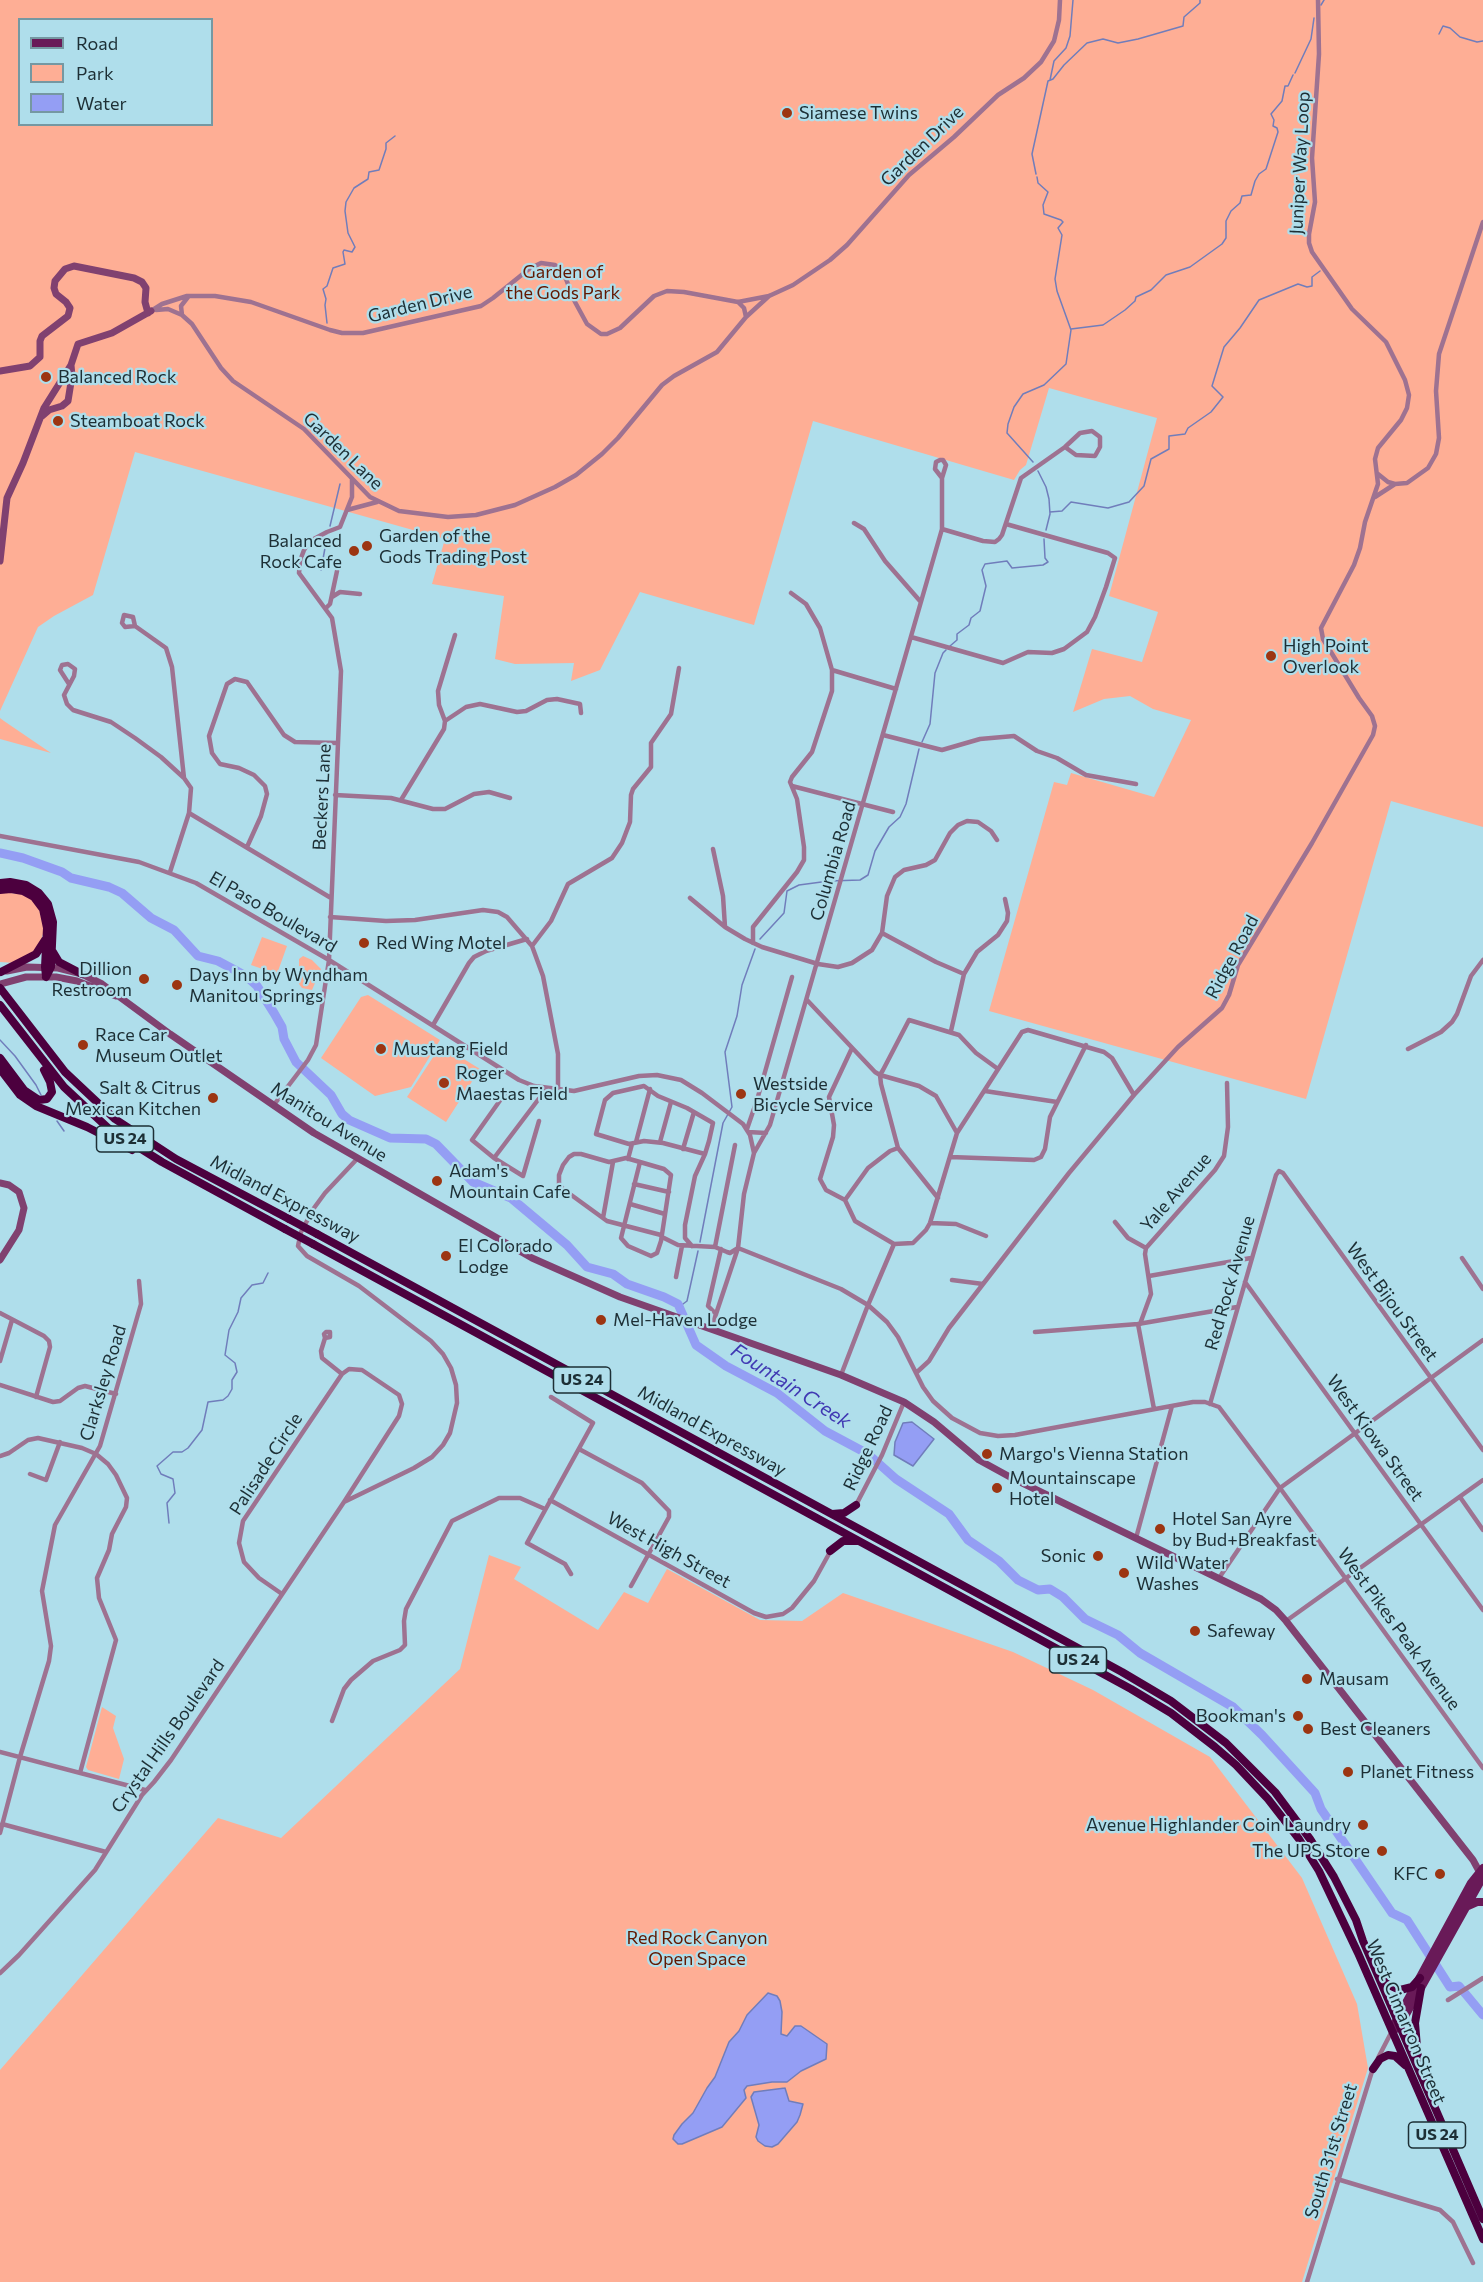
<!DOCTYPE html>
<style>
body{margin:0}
#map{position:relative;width:1483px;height:2282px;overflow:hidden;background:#afdeeb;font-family:Commissioner,sans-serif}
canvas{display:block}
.legend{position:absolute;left:18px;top:18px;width:195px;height:108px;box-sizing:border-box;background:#afdeeb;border:2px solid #7598a2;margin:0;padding:8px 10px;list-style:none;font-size:18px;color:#1d2f35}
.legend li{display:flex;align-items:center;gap:12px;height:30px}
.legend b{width:30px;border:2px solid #7598a2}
</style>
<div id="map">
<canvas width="1483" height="2282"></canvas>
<ul class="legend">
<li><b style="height:8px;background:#691a58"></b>Road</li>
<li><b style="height:16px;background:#feae95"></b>Park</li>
<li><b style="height:16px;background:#949ef4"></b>Water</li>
</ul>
</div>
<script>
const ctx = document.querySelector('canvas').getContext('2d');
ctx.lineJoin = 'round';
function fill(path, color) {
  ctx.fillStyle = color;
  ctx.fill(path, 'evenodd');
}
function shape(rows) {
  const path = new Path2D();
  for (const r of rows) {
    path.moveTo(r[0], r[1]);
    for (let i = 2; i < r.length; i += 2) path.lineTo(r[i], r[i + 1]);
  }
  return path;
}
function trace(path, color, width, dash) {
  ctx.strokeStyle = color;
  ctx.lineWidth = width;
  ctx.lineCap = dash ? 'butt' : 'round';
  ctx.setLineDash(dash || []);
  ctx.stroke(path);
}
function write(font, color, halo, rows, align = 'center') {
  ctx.font = font + ' Commissioner,sans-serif';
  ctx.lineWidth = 4.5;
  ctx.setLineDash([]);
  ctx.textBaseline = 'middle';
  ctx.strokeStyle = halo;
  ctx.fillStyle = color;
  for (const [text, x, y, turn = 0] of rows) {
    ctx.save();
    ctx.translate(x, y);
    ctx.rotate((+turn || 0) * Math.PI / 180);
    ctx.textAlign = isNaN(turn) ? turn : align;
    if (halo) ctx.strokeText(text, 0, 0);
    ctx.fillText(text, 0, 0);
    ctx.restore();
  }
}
fill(shape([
 [0,0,1483,0,1483,827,1391,801,1306,1099,989,1011,1054,782,1067,785,1071,773,1154,797,1191,720,1153,709,1130,696,1104,699,1073,712,1092,649,1142,662,1158,612,1109,596,1157,418,1049,388,1026,465,1020,470,1014,480,813,421,754,625,640,592,600,670,571,681,574,663,515,664,495,659,504,596,432,584,445,539,135,452,93,595,54,616,38,627,0,711],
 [20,20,212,20,212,124,20,124],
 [0,718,4,721,51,753,0,739],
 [0,892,21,894,31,899,39,908,44,930,41,941,35,951,16,963,0,962],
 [262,937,287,946,277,974,251,965],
 [303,956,312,960,321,969,312,990,302,988,299,984,299,959],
 [368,995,440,1040,411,1087,375,1096,321,1058,361,997],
 [441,1045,480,1069,446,1122,407,1097],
 [489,1555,521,1567,514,1579,598,1630,624,1592,648,1603,667,1569,760,1620,802,1621,843,1593,1013,1652,1093,1690,1210,1757,1302,1878,1357,2004,1368,2068,1302,2282,0,2282,0,2070,218,1818,281,1838,460,1669],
 [102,1707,116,1716,113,1728,124,1759,119,1779,88,1770,86,1767]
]), '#feae95');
const water = shape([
 [912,1422,934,1439,913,1466,894,1455,895,1442,903,1423,912,1422],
 [768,1993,777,1996,780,2001,782,2012,781,2034,787,2036,795,2026,801,2026,827,2044,826,2059,801,2071,787,2082,772,2082,747,2086,744,2090,746,2098,722,2127,682,2144,678,2144,673,2139,674,2135,682,2124,693,2113,707,2088,715,2077,729,2042,739,2031,747,2015,768,1993],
 [785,2088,789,2101,803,2104,800,2115,797,2122,778,2144,772,2147,765,2146,758,2141,756,2137,759,2125,751,2097,754,2092,785,2088]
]);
fill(water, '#949ef4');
trace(water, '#707dbb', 1.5);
trace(shape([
 [1321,5,1324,0],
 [1439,34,1443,26,1450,28,1460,37,1477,42,1483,41],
 [1295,73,1311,39,1314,18],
 [1050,80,1054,61,1066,48,1070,36,1073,0],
 [1036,174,1032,154,1048,81,1053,79,1064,65,1087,43,1103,39,1118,43,1138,39,1183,26,1184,17,1200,3,1200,0],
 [327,323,325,305,326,299,323,289,327,286,333,268,345,264,343,252,344,250,352,252,355,247,348,233,345,211,346,202,354,188,368,179,369,172,379,170,386,149,386,143,395,136],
 [1071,329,1103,325,1125,310,1135,301,1136,297,1151,290,1166,275,1190,267,1222,244,1226,238,1226,221,1231,211,1240,203,1242,196,1251,195,1255,181,1259,174,1266,169,1278,132,1277,128,1273,126,1274,120,1271,114,1282,101,1285,86,1288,86,1293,75],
 [1033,462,1007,433,1008,424,1014,407,1023,394,1044,385,1066,364,1071,330,1057,291,1055,279,1062,235,1058,228,1063,222,1061,220,1044,214,1043,205,1048,192,1038,183,1037,177],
 [1038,471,1046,487,1049,499,1050,514,1046,530],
 [1050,512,1062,511,1071,502,1108,508,1129,502,1144,486,1151,459,1169,449,1169,436,1185,434,1188,428,1211,412,1223,397,1212,386,1224,347,1240,328,1259,300,1298,284,1307,287,1312,286,1312,277,1320,271],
 [330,526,340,484],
 [321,570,327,537],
 [950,646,957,640,957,634,969,625,971,618,980,611,986,586,982,570,985,564,1007,561,1012,568,1043,565,1048,562,1045,558,1044,539],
 [922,742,930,724,935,673,943,653,946,650],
 [760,939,784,913,787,891,799,885,829,881,860,880,868,875,875,851,889,827,900,817,906,804,919,749],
 [0,1040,15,1056,36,1085,41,1095],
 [57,1121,64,1131],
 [700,1242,723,1123,732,1107,725,1052,737,1016,742,985,755,949],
 [679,1307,687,1301,698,1251],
 [169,1523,167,1503,175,1493,173,1479,161,1474,157,1466,173,1452,182,1452,188,1448,202,1430,208,1402,223,1400,228,1396,232,1389,232,1380,237,1372,235,1363,225,1355,229,1330,238,1312,241,1298,252,1285,263,1283,268,1273]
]), '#707dbb', 1.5);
trace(shape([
 [0,853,23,858,62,872,71,878,109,887,122,893,151,918,174,930,198,956,218,961,246,976,257,986,274,1013,282,1027,284,1039,296,1062,331,1095,342,1114,349,1120,390,1138,426,1139,436,1144,473,1182,511,1198,567,1245,587,1267,613,1274,627,1284,664,1297,678,1304,696,1345,726,1366,777,1393,825,1431,868,1454,896,1479,949,1514,968,1540,999,1561,1018,1580,1038,1590,1050,1589,1063,1597,1085,1619,1118,1635,1140,1653,1233,1707,1262,1735,1315,1793,1321,1809,1392,1913,1407,1920,1450,1987,1459,1986,1483,2015]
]), '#949ef4', 9);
trace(shape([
 [738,302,744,308,746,317],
 [156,310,168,309,182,315,192,324,221,368,233,381,304,429,370,497,399,511,448,517,476,515,515,505,555,487,576,475,602,454,618,438,662,385,674,376,717,352,746,317,769,296],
 [151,311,162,304,187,296,215,296,251,302,330,330,342,333,363,333,481,306,493,298,529,269,541,263,555,265,560,269,564,274,575,302,587,324,601,334,607,334,620,328,654,296,667,291,684,292,738,302,769,296,793,285,830,260,847,245,909,175,954,137,998,95,1024,78,1041,62,1054,41,1059,20,1060,0],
 [182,315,181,306,188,297],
 [1378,474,1388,482,1395,484,1407,483,1428,468,1436,454,1439,438,1436,391,1439,354,1483,222],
 [1375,497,1395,484],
 [347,510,377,502],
 [854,523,864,529,885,561,920,601],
 [942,529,983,541,995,542,999,539,1002,535,1021,478,1065,447,1080,433,1092,431,1100,437,1100,447,1095,456,1076,455,1065,447],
 [332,597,340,592,360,594],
 [326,608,330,604,337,571],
 [135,626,125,627,122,623,124,615,133,617,135,626,166,648,172,667,184,778],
 [911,637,1003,663,1028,652,1052,653,1064,649,1087,632,1095,617,1106,587,1115,558,1108,553,1006,524],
 [832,670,896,689],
 [69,684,60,670,62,665,68,664,75,669,74,676,64,695,67,704,73,710,111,722,135,738,161,757,184,778,191,788,189,813,170,872],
 [445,721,439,705,438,691,455,635],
 [883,735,942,750,980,739,1014,736,1037,751,1057,758,1086,775,1136,784],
 [792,786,893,812],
 [335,795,391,798,433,809,445,809,474,794,489,792,510,798],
 [401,800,444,729,445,721,466,707,480,704,517,712,526,711,547,700,557,699,580,704,581,713],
 [189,813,331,898],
 [0,836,139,862,196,883,329,960,519,1080,534,1086,574,1091,639,1076,657,1075,681,1080,702,1093,743,1124,750,1135,754,1153],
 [247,847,261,816,267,794,265,786,254,775,239,768,220,764,212,753,209,736,227,684,235,679,247,682,284,735,295,742,338,743],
 [713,849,723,896,725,927],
 [690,898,725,927,745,939,762,947,818,964,838,967,852,963,872,950,882,933,936,962,964,974],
 [330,917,386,921,415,920,483,910,498,912,507,917,532,946,543,976,558,1054,558,1090],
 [882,933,887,896,895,877,904,870,926,865,935,860,950,833,958,825,967,821,978,822,991,831,997,840],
 [753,943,753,927,797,872,804,860,804,847,797,799,790,782,792,777,812,752,832,691,832,670,820,628,806,604,791,593],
 [532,946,551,921,568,884,612,858,622,843,630,822,631,795,633,789,651,767,651,743,671,714,679,668],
 [807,1000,875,1072,880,1075,919,1086,936,1096,957,1133],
 [433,1025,469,963,474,957,486,951,527,939],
 [951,1031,964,974,977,952,998,935,1007,921,1008,913,1005,899],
 [1408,1049,1441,1032,1452,1022,1457,1014,1471,976,1483,960],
 [985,1091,1057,1102],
 [506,1092,472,1140,494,1158,523,1176,539,1121],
 [273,1106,308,1060,316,1045,329,960,341,671,332,618,299,573,300,561,304,550,310,541,327,532,340,527,352,497,352,479],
 [747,1129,757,1100,792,977],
 [748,1132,766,1133],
 [636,1142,650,1089],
 [660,1142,671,1102],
 [683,1149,694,1112],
 [950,1157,1034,1160,1041,1157,1045,1149,1050,1117,1086,1045],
 [494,1158,547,1088],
 [628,1159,632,1144],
 [640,1162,664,1169,671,1175,661,1241,657,1253,651,1256,628,1246,621,1238,640,1162],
 [640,1162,626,1158,609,1162,581,1154,574,1154,569,1157,563,1165,559,1175,559,1184,563,1189,607,1221,661,1235],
 [634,1184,669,1192],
 [938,1198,898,1148,881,1084,880,1075,883,1070,909,1020,959,1035,976,1053,998,1069],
 [845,1200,826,1190,820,1179,833,1137,834,1125,829,1097,852,1048],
 [845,1200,868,1168,890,1151,898,1148],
 [845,1200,855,1221,894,1244],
 [630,1204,665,1214],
 [603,1218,613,1162],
 [1115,1222,1128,1238,1146,1248],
 [930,1223,956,1224,986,1236],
 [662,1237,678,1245,715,1247,727,1252,730,1253,738,1248],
 [692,1246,685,1238,685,1225,695,1176,705,1154,709,1141,713,1123,687,1108,658,1096,644,1086,613,1093,605,1100,596,1134,629,1144,644,1141,663,1143,705,1154],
 [715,1247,735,1145],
 [738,1248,841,1289,868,1305,887,1322,898,1337,923,1387,933,1401,952,1418,980,1433,998,1436,1015,1435,1193,1402,1205,1402,1219,1407,1280,1488,1483,1768],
 [1462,1258,1483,1289],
 [1149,1276,1251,1258],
 [676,1277,682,1246],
 [952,1280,983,1284],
 [1245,1282,1483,1610],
 [0,1313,44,1336,49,1341,50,1347,36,1397],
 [716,1314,708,1306,721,1249],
 [1138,1324,1154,1409],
 [1140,1324,1151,1294,1145,1254,1146,1248,1215,1170,1224,1156,1228,1127,1227,1083],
 [711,1329,738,1248,744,1194,754,1153,770,1125,942,529,942,478,946,465,943,460,940,460,936,462,935,469,942,478],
 [1035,1332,1138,1324,1237,1307],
 [325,1338,330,1337,330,1332,326,1332,324,1334,325,1338,321,1351,322,1358,342,1374],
 [0,1361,12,1320],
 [916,1373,929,1361,949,1328,1069,1173,1134,1095,1178,1047,1222,1008,1229,995,1238,965,1312,843,1373,735,1375,726,1372,716,1359,698,1323,639,1321,628,1354,565,1360,548,1365,522,1378,484,1375,459,1378,448,1401,420,1407,408,1409,395,1405,380,1386,342,1352,309,1312,252,1309,243,1309,234,1315,202,1312,158,1319,54,1318,0],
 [841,1375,868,1305,894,1244,913,1243,926,1230,930,1223,957,1133,1022,1032,1028,1030,1104,1052,1112,1058,1134,1095],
 [0,1385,53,1402,60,1401,78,1388,85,1386,116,1394],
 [551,1397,593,1423,527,1543,565,1564,571,1574],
 [1210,1404,1276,1175,1279,1171,1283,1173,1483,1450],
 [579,1449,642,1483,669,1511,669,1517,631,1586],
 [0,1456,9,1453,28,1440,38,1438,82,1448,96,1454,108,1464,116,1475,127,1498,126,1507,112,1534,109,1550,97,1578,99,1598,116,1640,80,1773],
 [30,1474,46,1480,60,1442],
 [1460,1497,1483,1530],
 [550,1500,754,1613,766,1617,783,1614,792,1608,814,1581,830,1552],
 [344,1502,414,1468,432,1457,443,1445,450,1433,457,1403,456,1385,451,1368,443,1354,431,1341,359,1286,307,1256,298,1246,301,1232,314,1208,325,1193,357,1159],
 [856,1505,882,1455,904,1402],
 [1136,1538,1172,1406],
 [1219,1578,1280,1488,1483,1340],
 [1286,1621,1483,1480],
 [332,1721,344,1689,351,1680,373,1661,400,1650,405,1645,404,1621,406,1609,452,1521,499,1498,520,1498,545,1509],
 [0,1752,145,1790],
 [2,1824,106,1852],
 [0,1833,20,1757,49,1661,51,1646,42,1591,55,1525,100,1446,141,1304,139,1281],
 [0,1973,19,1955,95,1870,142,1795,154,1782,171,1760,344,1502,399,1416,402,1404,399,1395,362,1370,349,1369,342,1374,243,1521,239,1543,244,1562,259,1578,282,1594],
 [1448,2000,1483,1978],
 [1378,2058,1392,2031],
 [1337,2179,1440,2210,1453,2222,1473,2263],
 [1307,2282,1373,2068]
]), '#9e7291', 4.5);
trace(shape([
 [0,371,30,366,40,357,40,341,42,336,68,316,70,308,66,302,56,294,54,288,55,281,65,269,74,266,134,278,142,282,146,288,145,302,148,313],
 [42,416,49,410,62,406,68,401,72,376,71,365,78,344,112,333,151,311],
 [0,561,7,498,23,463,44,408,71,365],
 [7,971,27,967,58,968,82,974,102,984,170,1034,314,1133,532,1258,620,1297,841,1375,904,1402,934,1422,979,1460,1010,1477,1261,1599,1276,1610,1286,1621,1473,1860,1479,1871],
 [0,984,26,977,56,977,77,981,116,996],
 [0,1183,9,1185,19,1192,24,1208,19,1230,0,1260]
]), '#804170', 7);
trace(shape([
 [1468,1906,1477,1902,1483,1902],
 [1395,2023,1471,1883,1483,1868],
 [1396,2029,1400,2025,1421,1988,1483,1877]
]), '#691a58', 8);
trace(shape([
 [0,883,10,882,26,885,39,893,48,904,53,922,51,967,46,977],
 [0,890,11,889,23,891,34,897,43,909,47,928,45,967,46,976],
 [53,952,59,962,82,974],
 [1,972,36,954,45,940],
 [0,988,65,1072,115,1119,176,1159,289,1219],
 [0,1005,64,1087,108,1128,162,1162,285,1229],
 [0,1058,24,1090,39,1100,47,1099,52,1092,50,1082,44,1070],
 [0,1069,20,1095,36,1106,87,1127,132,1150],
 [317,1234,1122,1672,1171,1701,1226,1743,1275,1792,1310,1839,1334,1877,1356,1920,1363,1941,1483,2219],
 [313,1244,1131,1689,1171,1713,1215,1747,1236,1765,1268,1799,1299,1839,1319,1871,1358,1953,1483,2239],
 [832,1514,844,1513,856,1505],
 [830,1551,843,1541,856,1541],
 [1382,1977,1387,1984,1400,1990,1412,1987,1420,1978],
 [1418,2059,1415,2023,1421,1988],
 [1373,2069,1380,2059,1388,2055,1395,2056,1405,2065]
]), '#4c003e', 8);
trace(shape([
 [289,1219,317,1234],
 [285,1229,313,1244]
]), '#4c003e', 8);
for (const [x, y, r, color] of [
 [787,113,6,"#9c3512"],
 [46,377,6,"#9c3512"],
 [58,421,6,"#9c3512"],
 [367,546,6,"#9c3512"],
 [354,551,6,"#9c3512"],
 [1271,656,6,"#9c3512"],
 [364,943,6,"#9c3512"],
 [144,979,6,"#9c3512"],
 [177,985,6,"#9c3512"],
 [83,1045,6,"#9c3512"],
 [381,1049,6,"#9c3512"],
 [444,1083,6,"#9c3512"],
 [741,1094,6,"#9c3512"],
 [213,1098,6,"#9c3512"],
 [437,1181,6,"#9c3512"],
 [446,1256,6,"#9c3512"],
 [601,1320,6,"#9c3512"],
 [987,1454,6,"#9c3512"],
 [997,1488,6,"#9c3512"],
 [1160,1529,6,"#9c3512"],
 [1098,1556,6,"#9c3512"],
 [1124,1573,6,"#9c3512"],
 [1195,1631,6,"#9c3512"],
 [1307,1679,6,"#9c3512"],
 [1298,1716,6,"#9c3512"],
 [1308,1729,6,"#9c3512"],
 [1348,1772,6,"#9c3512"],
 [1363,1825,6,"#9c3512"],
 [1382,1851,6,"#9c3512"],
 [1440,1874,6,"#9c3512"]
]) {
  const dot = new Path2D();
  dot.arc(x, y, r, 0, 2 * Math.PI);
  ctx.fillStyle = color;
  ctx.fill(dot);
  trace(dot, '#afdeeb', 2);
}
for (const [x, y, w] of [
 [125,1139,57],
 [582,1380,57],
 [1078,1660,57],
 [1437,2135,57]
]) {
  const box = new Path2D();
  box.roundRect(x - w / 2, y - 13, w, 26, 4.5);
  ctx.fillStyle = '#afdeeb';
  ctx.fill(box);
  trace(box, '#1d2f35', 1.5);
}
write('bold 16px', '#1d2f35', null, [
 ["US 24",125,1139],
 ["US 24",582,1380],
 ["US 24",1078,1660],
 ["US 24",1437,2135]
]);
write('18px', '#1d2f35', '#afdeeb', [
 ["Siamese Twins",799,113],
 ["Balanced Rock",58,377],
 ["Steamboat Rock",70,421],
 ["Garden of the",379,536],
 ["Gods Trading Post",379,557],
 ["Balanced",342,541,"right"],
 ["Rock Cafe",342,562,"right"],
 ["High Point",1283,646],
 ["Overlook",1283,667],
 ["Red Wing Motel",376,943],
 ["Dillion",132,969,"right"],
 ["Restroom",132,990,"right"],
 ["Days Inn by Wyndham",189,975],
 ["Manitou Springs",189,996],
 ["Race Car",95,1035],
 ["Museum Outlet",95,1056],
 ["Mustang Field",393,1049],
 ["Roger",456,1073],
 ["Maestas Field",456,1094],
 ["Westside",753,1084],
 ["Bicycle Service",753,1105],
 ["Salt & Citrus",201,1088,"right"],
 ["Mexican Kitchen",201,1109,"right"],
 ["Adam's",449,1171],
 ["Mountain Cafe",449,1192],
 ["El Colorado",458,1246],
 ["Lodge",458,1267],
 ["Mel-Haven Lodge",613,1320],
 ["Margo's Vienna Station",999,1454],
 ["Mountainscape",1009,1478],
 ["Hotel",1009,1499],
 ["Hotel San Ayre",1172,1519],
 ["by Bud+Breakfast",1172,1540],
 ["Sonic",1086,1556,"right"],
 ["Wild Water",1136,1563],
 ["Washes",1136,1584],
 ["Safeway",1207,1631],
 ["Mausam",1319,1679],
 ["Bookman's",1286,1716,"right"],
 ["Best Cleaners",1320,1729],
 ["Planet Fitness",1360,1772],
 ["Avenue Highlander Coin Laundry",1351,1825,"right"],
 ["The UPS Store",1370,1851,"right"],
 ["KFC",1428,1874,"right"]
], 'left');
write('18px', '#1d2f35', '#afdeeb', [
 ["Garden Drive",922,146,-44],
 ["Juniper Way Loop",1300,163,-87],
 ["Garden Drive",420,304,-14],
 ["Garden Lane",343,451,44],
 ["Beckers Lane",322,797,-87],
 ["Columbia Road",833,861,-74],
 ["El Paso Boulevard",273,912,30],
 ["Ridge Road",1232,957,-62],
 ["Manitou Avenue",329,1122,32],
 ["Yale Avenue",1176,1192,-49],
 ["Midland Expressway",285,1199,28],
 ["Red Rock Avenue",1230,1283,-74],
 ["West Bijou Street",1392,1302,54],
 ["Clarksley Road",103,1383,-73],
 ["Midland Expressway",712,1431,29],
 ["West Kiowa Street",1375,1438,54],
 ["Ridge Road",868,1448,-65],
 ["Palisade Circle",266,1464,-57],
 ["West High Street",669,1550,29],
 ["West Pikes Peak Avenue",1399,1629,54],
 ["Crystal Hills Boulevard",168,1736,-55],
 ["West Cimarron Street",1406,2022,67],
 ["South 31st Street",1331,2151,-73]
]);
write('18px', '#621800', '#afdeeb', [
 ["Garden of",563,272],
 ["the Gods Park",563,293],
 ["Red Rock Canyon",697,1938],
 ["Open Space",697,1959]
]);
write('italic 20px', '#4039b3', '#afdeeb', [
 ["Fountain Creek",791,1386,33]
]);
</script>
